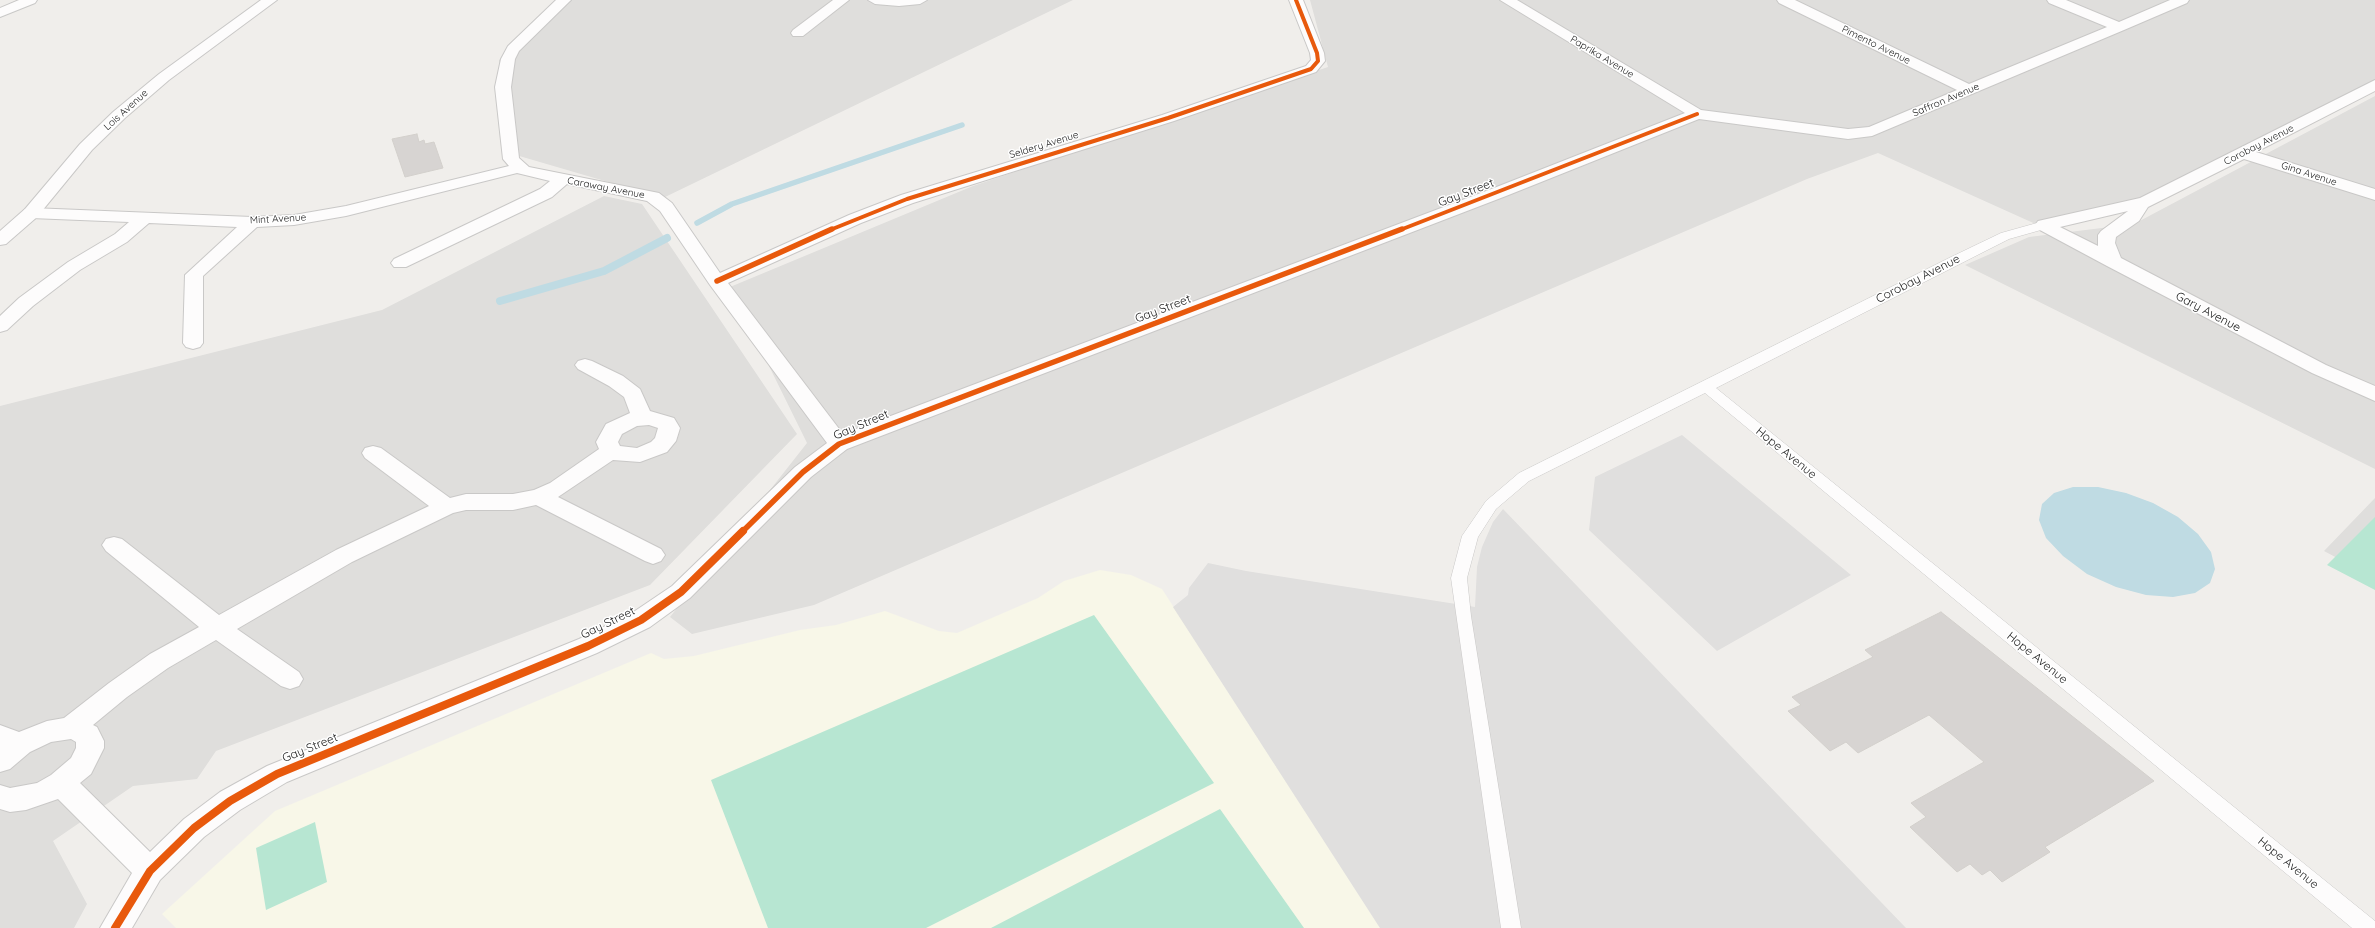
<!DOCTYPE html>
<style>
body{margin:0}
canvas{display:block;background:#f0eeeb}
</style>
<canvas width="2375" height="928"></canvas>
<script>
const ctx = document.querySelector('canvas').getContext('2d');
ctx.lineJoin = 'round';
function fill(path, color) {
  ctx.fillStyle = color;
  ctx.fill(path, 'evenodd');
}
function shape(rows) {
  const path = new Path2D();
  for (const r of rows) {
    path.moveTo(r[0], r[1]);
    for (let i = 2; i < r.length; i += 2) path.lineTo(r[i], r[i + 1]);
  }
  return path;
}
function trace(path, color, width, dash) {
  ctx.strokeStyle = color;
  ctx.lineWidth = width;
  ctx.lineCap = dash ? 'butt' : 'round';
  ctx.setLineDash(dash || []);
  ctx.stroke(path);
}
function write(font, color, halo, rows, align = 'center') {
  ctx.font = font + ' Quicksand,sans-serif';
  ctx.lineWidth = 3;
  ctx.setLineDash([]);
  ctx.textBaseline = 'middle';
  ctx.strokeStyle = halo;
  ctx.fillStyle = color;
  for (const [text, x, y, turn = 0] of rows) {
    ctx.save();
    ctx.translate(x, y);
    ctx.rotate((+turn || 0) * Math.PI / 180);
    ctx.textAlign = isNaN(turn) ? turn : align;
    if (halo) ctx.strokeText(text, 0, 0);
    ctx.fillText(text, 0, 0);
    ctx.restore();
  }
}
fill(shape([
 [571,0,1073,0,663,198,509,153,499,60],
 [1310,0,2375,0,2375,87,2141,209,2040,226,1878,153,1807,179,814,605,692,634,670,617,807,443,730,287,973,186,1328,67],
 [2375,96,2375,469,1965,265,2029,237,2134,224],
 [604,196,642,204,797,434,650,585,216,751,197,779,133,786,53,841,87,904,74,928,0,928,0,406,382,310],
 [2375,498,2375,578,2324,551]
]), '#dfdedc');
fill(shape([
 [1100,570,1131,575,1162,589,1380,928,176,928,162,914,275,811,651,653,664,659,694,656,800,630,836,625,885,611,939,631,957,633,1038,598,1064,581]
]), '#f8f7e8');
fill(shape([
 [2375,517,2375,590,2327,565],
 [1094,615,1214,783,926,928,768,928,711,780],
 [1220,809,1304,928,991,928],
 [315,822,327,882,266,910,256,848]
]), '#b7e6d2');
fill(shape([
 [1682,435,1851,575,1717,651,1589,530,1595,477],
 [1503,509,1906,928,1380,928,1173,607,1188,595,1189,588,1208,563,1246,571,1475,607,1477,567,1482,547,1493,522]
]), '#e0dfde');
fill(shape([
 [2073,487,2098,487,2126,493,2153,503,2178,517,2198,534,2211,552,2215,569,2210,583,2195,593,2173,597,2146,595,2116,587,2087,574,2063,556,2046,538,2039,520,2042,504,2054,493]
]), '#bfdbe3');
trace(shape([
 [697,223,732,204,962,125]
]), '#bfdbe3', 5.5);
trace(shape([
 [500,301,604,271,667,238]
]), '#bfdbe3', 8);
const building = shape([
 [417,134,419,142,424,140,425,144,434,142,443,168,405,177,392,139,417,134],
 [1941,612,2154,781,2045,847,2050,852,2002,882,1990,870,1982,875,1970,864,1957,872,1910,827,1926,817,1911,803,1984,762,1929,715,1858,753,1846,742,1830,751,1788,711,1801,705,1792,697,1873,657,1865,650,1941,612]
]);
fill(building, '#d7d4d2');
trace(building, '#d3d0cc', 1);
const service = shape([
 [2044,221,2050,225,2048,228,2009,239,1716,388,2375,921,2375,928,2352,928,1705,393,1529,481,1496,509,1478,537,1467,578,1471,616,1521,928,1501,928,1451,578,1462,536,1486,501,1519,473,1951,257,2001,233,2044,221]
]);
const minor = shape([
 [19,0,37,0,35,3,0,17,0,8,19,0],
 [556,0,571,0,519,51,515,59,511,87,519,158,529,167,659,193,672,203,720,273,849,215,901,195,1162,115,1306,66,1311,60,1310,53,1289,0,1303,0,1324,53,1325,61,1316,72,1174,121,913,203,861,223,728,283,843,434,1494,188,1685,113,1500,0,1517,0,1701,110,1848,129,1869,127,1957,90,1779,3,1777,0,1795,0,1969,84,2107,27,2049,3,2047,0,2066,0,2119,22,2170,0,2189,0,2187,3,2124,30,1872,136,1848,139,1699,119,1506,196,847,449,811,477,690,598,650,627,597,653,287,782,240,810,204,837,160,880,132,928,100,928,132,873,58,799,26,810,10,812,0,809,0,785,10,788,37,783,51,775,71,758,76,748,76,742,71,739,51,742,30,752,10,769,0,772,0,725,19,732,47,721,64,718,109,683,150,654,199,627,106,551,102,545,106,539,114,537,122,539,219,615,336,550,429,506,365,458,362,453,365,448,373,446,381,448,450,498,466,494,513,494,534,490,550,483,599,449,596,442,606,424,630,413,624,397,609,386,578,369,575,365,578,361,585,359,592,361,623,376,640,389,650,411,674,418,680,428,676,441,667,452,640,462,613,460,558,497,661,549,665,555,661,561,653,564,645,561,536,505,513,510,466,510,453,513,352,562,237,629,299,672,303,679,299,686,290,689,281,686,216,640,168,668,127,697,93,725,97,727,104,741,104,748,91,774,80,783,150,852,184,819,220,792,267,766,579,639,632,613,672,586,795,467,827,443,710,285,660,211,647,201,567,184,552,197,406,267,394,267,391,263,394,259,540,189,550,181,517,173,346,216,294,225,257,227,203,276,203,343,200,347,193,349,186,347,183,343,185,275,237,227,149,223,127,242,80,270,33,306,7,330,0,332,0,316,19,298,68,262,115,234,129,222,31,218,25,217,22,213,25,209,31,208,252,217,294,215,346,206,509,166,503,159,495,87,501,59,508,46,556,0],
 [649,425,658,428,655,438,651,442,637,448,620,446,618,442,622,434,637,426,649,425],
 [833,0,849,0,803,36,793,36,791,33,793,30,833,0],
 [868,0,927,0,920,4,899,6,875,4,868,0],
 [2375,80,2375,91,2256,152,2375,189,2375,200,2244,159,2148,207,2139,221,2116,237,2115,243,2121,258,2326,365,2375,386,2375,401,2312,373,2107,266,2038,229,2035,225,2038,221,2140,198,2375,80],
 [2128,211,2101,231,2098,235,2098,246,2060,227,2128,211]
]);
const tertiary = shape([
 [261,0,277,0,169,80,125,118,92,150,37,217,6,244,0,245,0,231,25,209,80,144,113,112,159,74,261,0]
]);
trace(service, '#c9c8c7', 1);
trace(minor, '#c9c8c7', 2);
trace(tertiary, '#c9c8c7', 2);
fill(service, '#fdfcfc');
fill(minor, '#fdfcfc');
fill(tertiary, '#fdfcfc');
trace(shape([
 [830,230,907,199,1168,118,1311,69,1318,61,1317,53,1296,0],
 [1400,230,1697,114]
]), '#e8590c', 4);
trace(shape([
 [717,281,832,229],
 [742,532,803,472,839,444,1402,229]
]), '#e8590c', 5.5);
trace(shape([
 [115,928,150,871,194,828,230,801,277,774,588,646,641,620,681,592,743,531]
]), '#e8590c', 8);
write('10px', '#222', '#fff', [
 ["Pimento Avenue",1876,45,26],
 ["Paprika Avenue",1602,57,31],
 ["Saffron Avenue",1946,100,-23],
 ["Lois Avenue",126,110,-42],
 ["Seldery Avenue",1044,145,-17],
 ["Corobay Avenue",2259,145,-27],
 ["Gina Avenue",2309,174,18],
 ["Caraway Avenue",606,188,11],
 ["Mint Avenue",278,219,-3]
]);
write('12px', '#222', '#fff', [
 ["Gay Street",1466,193,-21],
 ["Corobay Avenue",1918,279,-27],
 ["Gay Street",1163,309,-21],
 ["Gary Avenue",2208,312,28],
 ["Gay Street",861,425,-23],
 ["Hope Avenue",1786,453,39],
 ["Gay Street",608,623,-26],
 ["Hope Avenue",2037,658,39],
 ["Gay Street",310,748,-22],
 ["Hope Avenue",2288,863,39]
]);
</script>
